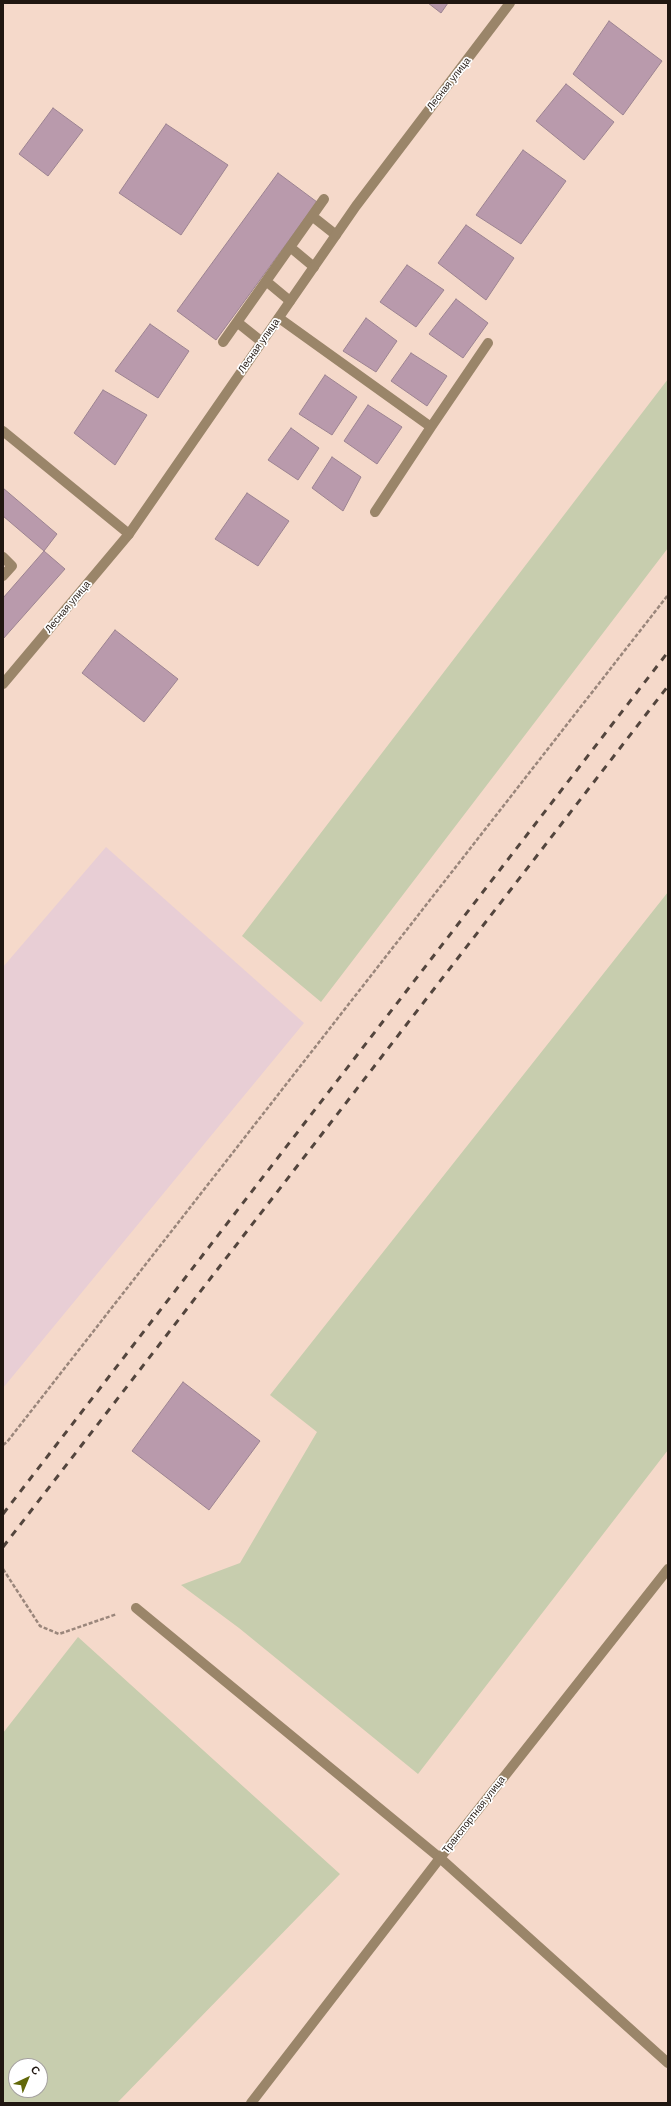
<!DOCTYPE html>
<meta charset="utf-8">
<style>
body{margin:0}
#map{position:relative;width:671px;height:2106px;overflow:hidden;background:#f5d9ca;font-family:Helvetica,sans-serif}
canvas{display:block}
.frame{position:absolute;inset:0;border:4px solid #201711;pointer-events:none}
.north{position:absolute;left:8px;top:2058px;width:40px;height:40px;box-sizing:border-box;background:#fff;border:1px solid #a6a2a0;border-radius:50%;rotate:44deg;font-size:11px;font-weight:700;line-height:16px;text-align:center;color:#201711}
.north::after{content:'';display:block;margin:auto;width:14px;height:18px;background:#626809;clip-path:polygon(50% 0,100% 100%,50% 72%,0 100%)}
</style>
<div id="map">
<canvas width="671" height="2106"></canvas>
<div class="frame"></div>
<div class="north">С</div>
</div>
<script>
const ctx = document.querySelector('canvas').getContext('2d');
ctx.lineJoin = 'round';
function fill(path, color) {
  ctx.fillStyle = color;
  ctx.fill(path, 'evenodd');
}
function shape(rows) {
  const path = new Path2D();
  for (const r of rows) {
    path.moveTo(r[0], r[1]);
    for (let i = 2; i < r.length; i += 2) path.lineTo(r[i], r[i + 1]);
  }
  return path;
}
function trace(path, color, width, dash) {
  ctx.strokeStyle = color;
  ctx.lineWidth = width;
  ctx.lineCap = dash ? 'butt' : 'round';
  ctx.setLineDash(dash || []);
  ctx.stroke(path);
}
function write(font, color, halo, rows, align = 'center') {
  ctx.font = font + ' Helvetica,sans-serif';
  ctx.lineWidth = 3.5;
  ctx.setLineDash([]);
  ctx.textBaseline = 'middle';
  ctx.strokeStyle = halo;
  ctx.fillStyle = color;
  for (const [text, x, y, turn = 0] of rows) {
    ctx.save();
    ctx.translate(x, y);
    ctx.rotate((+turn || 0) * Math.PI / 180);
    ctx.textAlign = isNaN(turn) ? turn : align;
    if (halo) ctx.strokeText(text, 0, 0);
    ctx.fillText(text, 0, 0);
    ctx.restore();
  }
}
fill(shape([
 [106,847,304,1023,3,1388,3,967]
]), '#e8ced5');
fill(shape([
 [668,379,668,548,321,1002,242,936],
 [668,892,668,1450,418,1774,239,1628,181,1585,240,1563,317,1432,270,1395],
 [78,1637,340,1874,117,2103,3,2103,3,1733],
 [16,2066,40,2066,40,2090,16,2090]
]), '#c7cdae');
const building = shape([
 [428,3,448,3,441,13,428,3],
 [609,21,662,61,623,115,573,74,609,21],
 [566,84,614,122,584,160,536,121,566,84],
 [53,108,83,130,48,176,19,154,53,108],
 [166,124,228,165,181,235,119,193,166,124],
 [523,150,566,181,521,244,476,215,523,150],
 [278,173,317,202,216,340,177,311,278,173],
 [466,225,514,258,486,300,438,263,466,225],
 [407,265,444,290,416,327,380,302,407,265],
 [456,299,488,323,463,358,429,334,456,299],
 [366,318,397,341,376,372,343,351,366,318],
 [150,324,189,351,158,398,115,371,150,324],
 [411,353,447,376,427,406,391,381,411,353],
 [325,375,357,397,332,435,299,414,325,375],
 [103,390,147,415,115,465,74,433,103,390],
 [368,405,402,427,377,464,344,441,368,405],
 [291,428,319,448,298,480,268,460,291,428],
 [332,457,361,477,343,511,312,488,332,457],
 [3,488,57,534,44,551,3,516,3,488],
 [247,493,289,521,258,566,215,539,247,493],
 [44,551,65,569,3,639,3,598,44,551],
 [115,630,178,679,144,722,82,673,115,630],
 [183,1382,260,1441,209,1510,132,1451,183,1382]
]);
fill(building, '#b99aac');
trace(building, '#9c8391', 1);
trace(shape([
 [3,1445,7,1442,668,595],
 [3,1569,40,1626,59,1634,117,1614]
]), '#9a867b', 2.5, [4, 2]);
trace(shape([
 [312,216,336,235],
 [290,247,314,267],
 [266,281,290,301],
 [279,318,431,427,488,343],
 [237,322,262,342],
 [223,342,324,199],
 [375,512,431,427],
 [3,557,12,566,3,576],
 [136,1608,440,1858,251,2103]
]), '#9a8569', 10);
trace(shape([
 [3,431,129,534],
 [668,1569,440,1858,668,2063]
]), '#9a8569', 10);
trace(shape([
 [3,684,129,534,356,206,510,3]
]), '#9a8569', 10);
trace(shape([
 [3,1514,668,652],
 [3,1547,668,686]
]), '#53453d', 3, [7, 7]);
write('10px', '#201711', '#fff', [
 ["Лесная улица",449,84,-52],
 ["Лесная улица",259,346,-55],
 ["Лесная улица",68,607,-50],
 ["Транспортная улица",474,1815,-52]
]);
</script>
